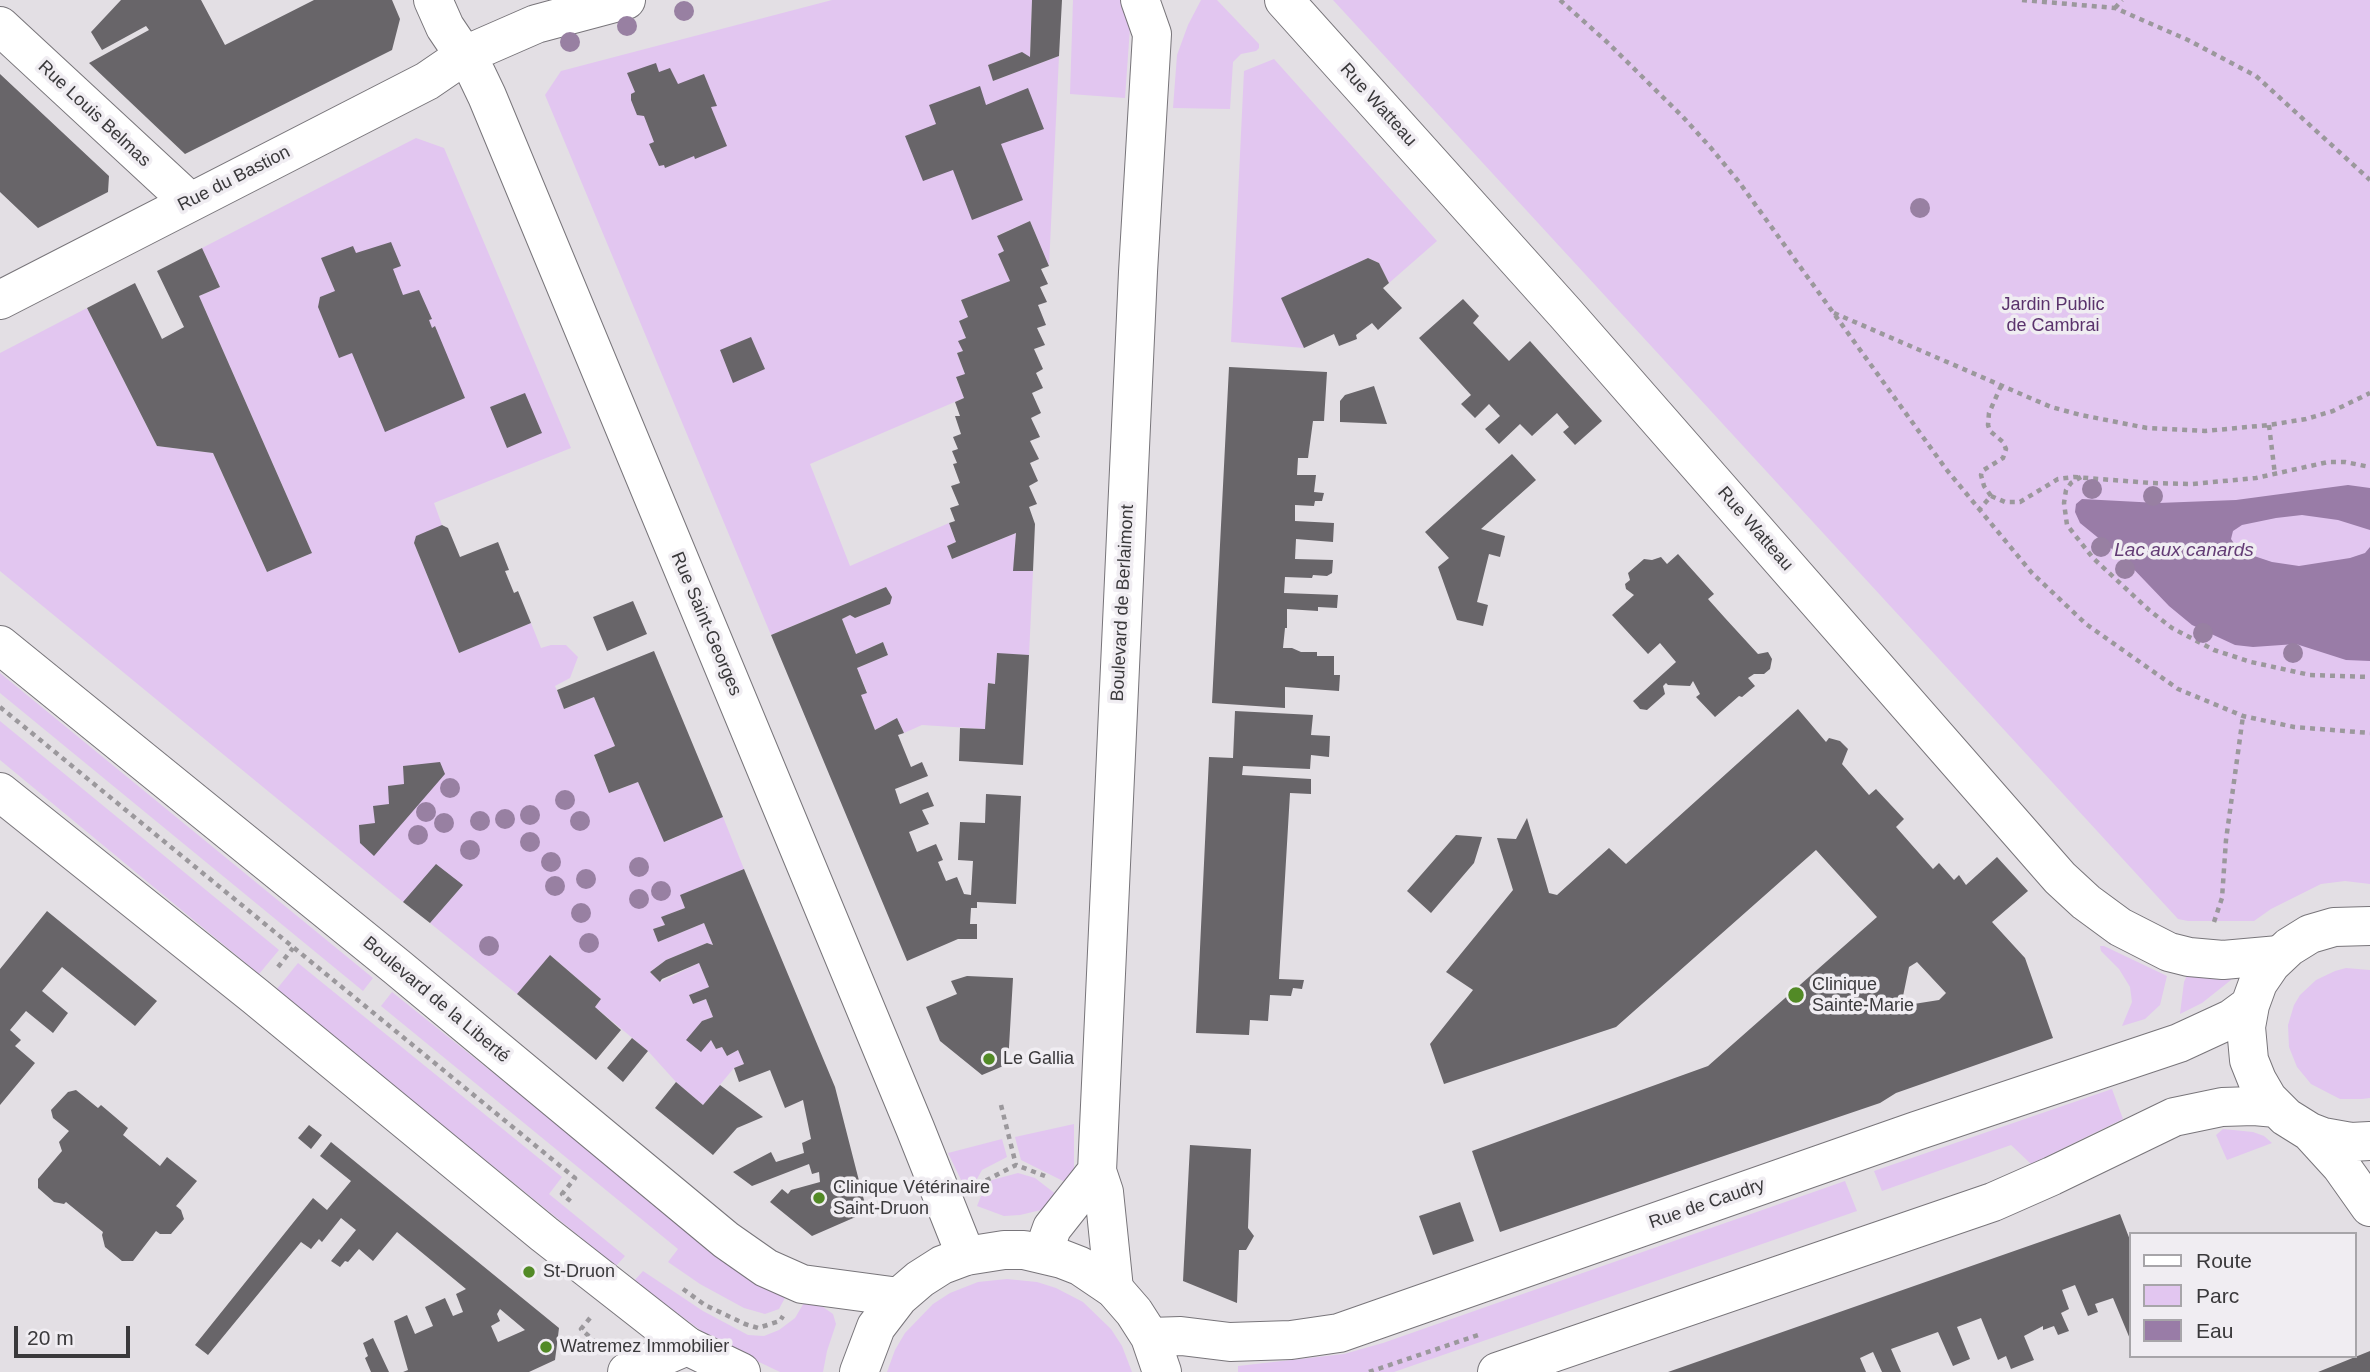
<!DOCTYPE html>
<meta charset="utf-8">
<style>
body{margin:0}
#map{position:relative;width:2370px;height:1372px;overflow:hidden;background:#e3dfe4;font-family:Arial,sans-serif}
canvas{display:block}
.legend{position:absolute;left:2129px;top:1232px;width:228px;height:126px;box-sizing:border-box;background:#f0edf2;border:2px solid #a7a5a9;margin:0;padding:9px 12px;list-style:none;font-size:21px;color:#3a393b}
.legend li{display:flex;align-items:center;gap:14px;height:35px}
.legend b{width:35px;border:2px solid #a7a5a9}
.scale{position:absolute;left:14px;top:1326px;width:116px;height:32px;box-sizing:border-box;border:4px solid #3a393b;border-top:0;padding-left:9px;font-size:21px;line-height:24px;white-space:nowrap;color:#3a393b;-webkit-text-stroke:5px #f0edf2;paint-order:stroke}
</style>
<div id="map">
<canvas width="2370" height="1372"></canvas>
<ul class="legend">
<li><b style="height:9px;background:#fff"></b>Route</li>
<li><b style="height:19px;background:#e2c6f0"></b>Parc</li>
<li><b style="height:19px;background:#997ca7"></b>Eau</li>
</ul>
<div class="scale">20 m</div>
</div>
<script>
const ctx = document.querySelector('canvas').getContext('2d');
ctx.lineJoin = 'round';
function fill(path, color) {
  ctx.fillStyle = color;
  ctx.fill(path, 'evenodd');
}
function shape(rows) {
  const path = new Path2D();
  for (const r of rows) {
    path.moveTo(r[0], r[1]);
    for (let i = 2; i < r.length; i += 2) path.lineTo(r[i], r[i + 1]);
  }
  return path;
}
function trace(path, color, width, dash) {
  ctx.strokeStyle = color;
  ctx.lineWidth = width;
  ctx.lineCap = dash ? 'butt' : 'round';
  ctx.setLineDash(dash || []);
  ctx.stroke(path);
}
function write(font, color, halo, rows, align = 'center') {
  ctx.font = font + ' Arial,sans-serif';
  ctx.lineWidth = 7;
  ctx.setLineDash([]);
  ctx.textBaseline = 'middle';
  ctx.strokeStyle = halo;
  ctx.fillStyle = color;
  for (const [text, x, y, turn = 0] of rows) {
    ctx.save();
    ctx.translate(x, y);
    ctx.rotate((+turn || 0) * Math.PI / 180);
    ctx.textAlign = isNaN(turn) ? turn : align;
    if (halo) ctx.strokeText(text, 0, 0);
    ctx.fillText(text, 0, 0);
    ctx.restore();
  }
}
fill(shape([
 [832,0,1032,0,1030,57,988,65,993,81,1059,56,1049,266,1030,221,998,235,1004,251,999,254,1010,281,961,300,968,317,959,321,966,338,959,341,963,351,957,353,965,374,956,378,964,398,810,464,850,566,949,523,956,542,947,546,952,559,1016,533,1014,571,1033,571,1029,655,997,654,995,684,988,683,985,729,922,725,904,733,897,718,875,730,861,695,867,692,857,668,888,655,883,642,856,654,842,619,850,615,855,618,889,604,892,597,886,587,771,635,545,95,561,71],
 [1073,0,1132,0,1125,98,1070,94],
 [1201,0,1217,0,1259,44,1259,48,1256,51,1241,54,1233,62,1230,109,1173,108,1177,55,1188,25],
 [1333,0,2370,0,2370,884,2345,881,2321,884,2271,909,2254,921,2188,921,2178,919],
 [1274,59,1437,241,1389,283,1379,263,1368,258,1282,299,1304,348,1231,342,1244,71],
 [416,138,444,148,571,448,434,503,442,525,414,543,459,653,531,623,541,648,551,645,566,645,578,657,570,678,555,686,565,709,594,697,615,746,594,756,609,793,638,782,665,842,723,817,744,869,681,895,685,908,662,917,665,925,653,929,658,942,704,923,713,945,707,943,666,960,650,972,660,982,699,963,709,987,689,996,693,1004,706,999,713,1017,702,1021,711,1040,716,1049,722,1047,727,1056,738,1050,744,1064,734,1068,703,1105,676,1082,648,1051,595,1007,601,999,551,956,517,994,430,923,462,886,403,902,0,571,0,353,87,308,157,446,213,453,267,572,312,553,199,296,220,287,202,248],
 [0,673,373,978,363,991,0,693],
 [0,721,279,950,259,974,0,760],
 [2100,946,2104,946,2167,976,2160,1005,2145,1019,2122,1026,2132,1002,2130,987,2119,969,2101,951],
 [298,963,562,1177,549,1194,625,1256,616,1266,276,990],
 [2190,968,2232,975,2231,980,2202,1003,2180,1014,2184,982],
 [2346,968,2370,970,2370,1098,2362,1099,2340,1099,2311,1084,2297,1067,2289,1047,2288,1025,2294,1005,2300,995,2316,980,2335,971],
 [392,992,727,1260,787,1294,779,1309,765,1314,744,1308,700,1284,668,1262,678,1249,381,1006],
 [2112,1089,2123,1119,2031,1164,2011,1145,1882,1191,1874,1171],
 [1074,1124,1074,1168,1067,1183,1021,1160,1015,1137],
 [2223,1129,2253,1132,2264,1136,2272,1143,2227,1160,2216,1135],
 [1002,1139,1007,1157,982,1170,977,1179,963,1184,948,1153],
 [1018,1173,1035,1178,1057,1195,1041,1210,1020,1215,1004,1216,977,1206,983,1191,992,1180],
 [1845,1181,1857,1211,1394,1372,1238,1372,1238,1366,1344,1354,1383,1343],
 [643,1271,703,1311,748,1335,764,1336,779,1330,795,1318,805,1301,823,1307,833,1314,836,1324,827,1351,823,1372,780,1372,715,1341,634,1281],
 [1007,1279,1037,1282,1056,1288,1083,1302,1111,1329,1122,1346,1132,1372,887,1372,895,1350,905,1333,933,1304,950,1293,978,1282]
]), '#e2c6f0');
fill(shape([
 [2348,485,2370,488,2370,530,2338,520,2302,515,2276,518,2242,525,2233,531,2231,539,2238,549,2251,555,2272,562,2299,566,2350,558,2365,553,2370,547,2370,661,2346,660,2296,644,2253,647,2235,645,2192,625,2169,606,2123,558,2080,523,2075,512,2076,504,2082,499,2158,503,2236,500]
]), '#997ca7');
fill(shape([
 [121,0,201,0,225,45,314,0,392,0,400,19,392,50,185,154,89,63,149,30,146,26,102,50,91,32],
 [1032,0,1062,0,1059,56,993,81,988,65,1022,52,1030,57],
 [656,63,659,72,670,68,678,84,704,74,717,106,711,107,727,146,695,159,694,156,665,168,664,165,659,166,649,144,654,142,644,116,637,115,631,100,631,94,635,92,627,73],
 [0,74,109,176,108,192,38,228,0,192],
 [980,86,986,105,1028,88,1044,129,1001,144,1023,200,972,220,953,170,923,181,905,136,936,124,929,105],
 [1030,221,1049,266,1041,269,1048,284,1040,287,1047,302,1038,305,1046,325,1037,328,1045,345,1034,349,1043,369,1036,373,1043,388,1032,393,1041,413,1031,418,1040,437,1030,441,1039,459,1030,463,1038,481,1029,486,1037,504,1029,507,1035,524,1033,571,1013,571,1016,533,952,559,947,546,956,542,949,523,955,521,950,508,959,505,951,486,960,483,953,464,957,463,952,451,958,449,953,437,961,434,955,416,960,416,955,402,964,398,956,377,965,374,957,353,963,351,958,341,966,338,959,321,968,317,961,300,1010,281,998,254,1004,251,997,236],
 [391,242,401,266,393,269,403,295,419,290,432,319,429,320,432,328,435,326,465,398,385,432,352,353,339,358,318,307,320,297,335,291,321,258,353,246,356,253],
 [202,248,220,287,199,296,312,553,267,572,213,453,157,446,87,308,135,283,162,339,184,327,157,271],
 [1368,258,1379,263,1389,283,1383,288,1402,308,1378,330,1372,323,1356,335,1357,339,1339,346,1334,334,1304,348,1281,298],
 [1463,299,1479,316,1473,323,1509,361,1530,341,1602,421,1575,445,1563,432,1569,427,1557,413,1532,436,1520,424,1499,444,1485,429,1500,416,1489,404,1475,418,1461,404,1471,395,1419,338],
 [751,337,765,369,733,383,720,350],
 [1229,367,1327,372,1324,421,1313,421,1308,458,1298,458,1297,475,1316,475,1314,492,1324,493,1322,501,1315,501,1314,506,1295,505,1295,521,1334,523,1333,542,1296,539,1295,559,1333,560,1332,573,1327,576,1313,575,1312,578,1285,577,1284,593,1338,595,1337,608,1318,607,1318,611,1287,609,1287,628,1285,628,1283,648,1292,648,1301,652,1317,652,1317,656,1334,656,1334,675,1340,675,1339,691,1285,687,1285,708,1212,703],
 [1374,386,1387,424,1340,422,1340,401,1345,395],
 [525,393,542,433,507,448,490,407],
 [1512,454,1536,480,1481,529,1505,536,1500,557,1489,554,1477,602,1488,605,1483,626,1457,620,1438,567,1449,558,1425,532],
 [442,525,448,528,460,557,498,542,509,570,505,571,514,593,518,591,531,623,459,653,414,543,416,536],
 [1678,554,1714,594,1708,599,1725,618,1758,654,1768,652,1772,659,1770,669,1764,674,1754,674,1748,678,1755,686,1742,697,1739,696,1715,717,1696,697,1700,694,1693,681,1690,686,1668,685,1666,683,1663,686,1665,694,1647,710,1640,709,1633,701,1676,662,1660,643,1648,654,1612,615,1634,595,1626,589,1625,584,1630,580,1628,573,1644,559,1652,560,1661,557,1667,564],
 [886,587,892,597,890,604,855,618,850,615,842,619,856,654,883,642,888,655,857,668,867,693,861,695,875,730,897,718,904,733,898,735,911,767,922,762,928,776,895,789,900,804,928,792,934,806,922,810,929,824,909,832,917,852,936,844,943,860,938,862,946,881,957,877,964,894,971,895,973,861,958,860,960,822,985,823,986,794,1021,796,1016,904,977,902,977,908,971,908,970,924,977,924,977,939,958,939,907,961,771,635],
 [633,601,647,634,607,651,593,617],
 [654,651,723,817,664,842,638,782,609,793,594,755,615,746,594,697,564,709,557,690],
 [997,653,1029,655,1023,765,959,761,960,728,985,729,988,683,995,684],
 [1798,709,1826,742,1829,738,1840,741,1848,749,1842,764,1869,795,1876,789,1904,819,1896,827,1933,869,1939,863,1954,880,1959,875,1966,885,1997,857,2028,891,1992,922,2025,958,2053,1038,1896,1093,1880,1103,1500,1232,1472,1151,1708,1066,1877,917,1816,850,1616,1027,1444,1084,1430,1044,1473,990,1446,972,1513,890,1497,838,1516,839,1527,818,1549,893,1557,895,1609,848,1626,864],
 [1917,962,1946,993,1939,1000,1901,1006,1909,967],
 [1235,711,1313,715,1311,735,1330,736,1329,757,1311,755,1310,769,1243,766,1242,775,1311,779,1311,794,1290,793,1279,979,1304,980,1302,989,1293,988,1291,996,1270,995,1268,1021,1250,1020,1249,1035,1196,1033,1209,757,1233,758],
 [440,762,445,774,374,856,360,843,359,825,375,823,373,806,389,804,388,786,404,784,403,766],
 [1456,835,1482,837,1474,863,1431,913,1407,891],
 [436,864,463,885,430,923,403,902],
 [744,869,835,1087,867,1212,812,1236,770,1202,782,1189,788,1194,791,1190,820,1182,819,1172,812,1174,809,1164,752,1186,733,1172,771,1152,776,1162,804,1153,802,1143,811,1139,803,1100,785,1108,770,1070,739,1082,734,1068,744,1064,738,1050,727,1056,722,1047,716,1049,711,1040,701,1052,686,1040,702,1021,713,1017,706,999,693,1004,689,995,709,987,699,963,662,979,660,982,650,972,666,960,707,943,713,945,704,923,658,942,653,929,665,925,661,917,685,908,680,895],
 [47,911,157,1001,135,1026,62,967,42,991,68,1013,53,1033,26,1011,10,1030,21,1040,15,1046,35,1063,0,1105,0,969],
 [550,955,601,999,595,1007,621,1030,596,1060,517,994],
 [967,976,1013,978,1008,1064,982,1075,940,1041,926,1007,957,994,951,981],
 [632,1038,648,1051,623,1082,607,1068],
 [676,1082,703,1105,720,1085,763,1117,737,1128,713,1155,655,1108],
 [76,1090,98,1108,101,1105,128,1128,123,1135,160,1166,167,1157,197,1181,176,1206,181,1210,184,1219,171,1234,160,1234,156,1231,133,1261,122,1261,105,1247,102,1235,103,1232,66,1202,64,1204,54,1202,38,1188,38,1179,62,1151,59,1142,69,1131,53,1118,51,1110,68,1092],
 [309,1125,322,1135,311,1149,298,1138],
 [331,1142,559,1328,555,1360,529,1372,403,1372,408,1370,394,1321,407,1315,415,1334,433,1326,425,1307,445,1298,453,1316,463,1312,456,1294,466,1289,397,1232,373,1261,359,1249,348,1262,345,1261,340,1267,331,1261,356,1230,341,1218,322,1242,319,1239,311,1249,301,1242,208,1355,195,1345,313,1198,327,1210,351,1181,320,1156],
 [500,1309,525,1330,498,1342,491,1326,500,1321,497,1314],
 [1190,1145,1251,1149,1248,1228,1254,1236,1246,1250,1239,1250,1237,1303,1183,1281],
 [1460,1202,1474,1241,1433,1255,1419,1216],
 [2120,1214,2130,1240,2130,1339,2113,1298,2095,1304,2098,1312,2088,1316,2075,1285,2062,1290,2069,1309,2061,1313,2069,1331,2058,1335,2054,1326,2043,1330,2043,1326,2024,1336,2034,1360,2011,1369,2006,1356,1998,1360,1981,1318,1957,1327,1970,1359,1953,1366,1938,1332,1891,1349,1901,1372,1882,1372,1873,1352,1860,1358,1866,1372,1668,1372],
 [373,1338,389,1372,371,1372,365,1358,368,1356,363,1343],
 [2370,1351,2370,1372,2318,1372]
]), '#686569');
const street = shape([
 [433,0,445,27,476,73,487,96,915,1128,966,1256],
 [1284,0,1567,315,2060,878,2086,902,2120,927,2169,952,2189,957,2223,960,2279,955],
 [0,26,189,201],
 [0,300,427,81,465,55,536,24,626,0],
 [1043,1253,1052,1228,1097,1171],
 [1114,1289,1104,1192,1097,1171,1138,272,1152,34,1140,0],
 [627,1372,687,1346]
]);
const secondary = shape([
 [0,645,397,967,726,1240,766,1268,802,1284,899,1297],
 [0,792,255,996,544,1234,687,1346,741,1372],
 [2370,926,2334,927,2310,934,2289,947,2271,964,2258,983,2250,1005,2246,1027,2249,1060,2257,1080,2268,1099,2286,1117,2310,1132,2323,1137,2351,1142,2370,1141],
 [2310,1132,2341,1166,2370,1207],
 [1150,1337,1181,1336,1230,1342,1291,1340,1339,1333,1916,1131,2179,1043,2231,1019,2250,1005],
 [859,1372,876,1327,899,1297,920,1279,942,1265,966,1256,1004,1250,1024,1250,1062,1259,1080,1266,1114,1289,1134,1312,1150,1337,1162,1372],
 [1497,1372,1993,1202,2052,1176,2174,1117,2222,1107,2254,1106,2276,1108]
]);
trace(street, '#78757a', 40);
trace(secondary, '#78757a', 40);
trace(shape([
 [1560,0,1607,42,1683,117,1711,148,1739,182,1946,469,2032,573,2086,624,2178,689,2243,716,2294,727,2370,733],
 [2022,0,2115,8,2188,40,2256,76,2370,180],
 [2115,8,2122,0],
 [1834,313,2051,407,2081,415,2147,428,2205,431,2269,425,2306,419,2333,411,2370,393],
 [2269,425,2275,475],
 [2081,477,2071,483,2066,490,2064,503,2067,525,2093,558,2149,610,2172,628,2214,650,2251,662,2310,675,2370,677],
 [1991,496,2005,502,2020,502,2058,479,2074,477,2151,483,2192,484,2256,478,2328,462,2345,462,2370,467],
 [1978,511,1991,496,1984,486,1981,475,1982,471,2003,458,2006,449,2003,442,1990,431,1988,425,1989,413,2001,386],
 [0,707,575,1178,562,1194,574,1204],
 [2214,922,2222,898,2226,840,2243,716],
 [278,967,293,948],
 [1001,1105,1016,1165],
 [977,1185,1016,1165,1045,1176],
 [683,1289,705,1305,745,1324,758,1328,780,1321,783,1316],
 [590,1318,581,1329,601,1347],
 [1369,1372,1481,1334]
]), '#9b989c', 4.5, [5, 5]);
trace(street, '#fff', 38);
trace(secondary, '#fff', 38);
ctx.fillStyle = '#9880a2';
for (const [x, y] of [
 [684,11],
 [627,26],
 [570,42],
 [1920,208],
 [2092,489],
 [2153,496],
 [2101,547],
 [2125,569],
 [2203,633],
 [2293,653],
 [450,788],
 [565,800],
 [426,812],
 [530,815],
 [505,819],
 [480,821],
 [580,821],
 [444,823],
 [418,835],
 [530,842],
 [470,850],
 [551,862],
 [639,867],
 [586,879],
 [555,886],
 [661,891],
 [639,899],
 [581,913],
 [589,943],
 [489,946]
]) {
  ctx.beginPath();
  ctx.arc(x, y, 10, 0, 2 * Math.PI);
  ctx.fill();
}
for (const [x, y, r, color] of [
 [1796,995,9,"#528a26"],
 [989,1059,7,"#528a26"],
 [819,1198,7,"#528a26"],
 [529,1272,7,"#528a26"],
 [546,1347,7,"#528a26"]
]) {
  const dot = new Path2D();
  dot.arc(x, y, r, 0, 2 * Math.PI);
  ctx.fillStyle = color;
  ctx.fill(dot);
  trace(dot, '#f0edf2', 2.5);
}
write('18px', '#3a393b', '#f0edf2', [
 ["Rue Watteau",1378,105,48],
 ["Rue Louis Belmas",94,114,43],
 ["Rue du Bastion",234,179,-27],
 ["Rue Watteau",1755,529,49],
 ["Boulevard de Berlaimont",1123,603,-87],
 ["Rue Saint-Georges",706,624,67],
 ["Boulevard de la Liberté",436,1000,40],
 ["Rue de Caudry",1707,1204,-19]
]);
write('18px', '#5a336c', '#f0edf2', [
 ["Jardin Public",2053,305],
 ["de Cambrai",2053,326]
]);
write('18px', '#3a393b', '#f0edf2', [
 ["Clinique",1812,985],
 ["Sainte-Marie",1812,1006],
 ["Le Gallia",1003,1059],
 ["Clinique Vétérinaire",833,1188],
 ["Saint-Druon",833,1209],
 ["St-Druon",543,1272],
 ["Watremez Immobilier",560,1347]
], 'left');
write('italic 19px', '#633c75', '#f0edf2', [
 ["Lac aux canards",2184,551]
]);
</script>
